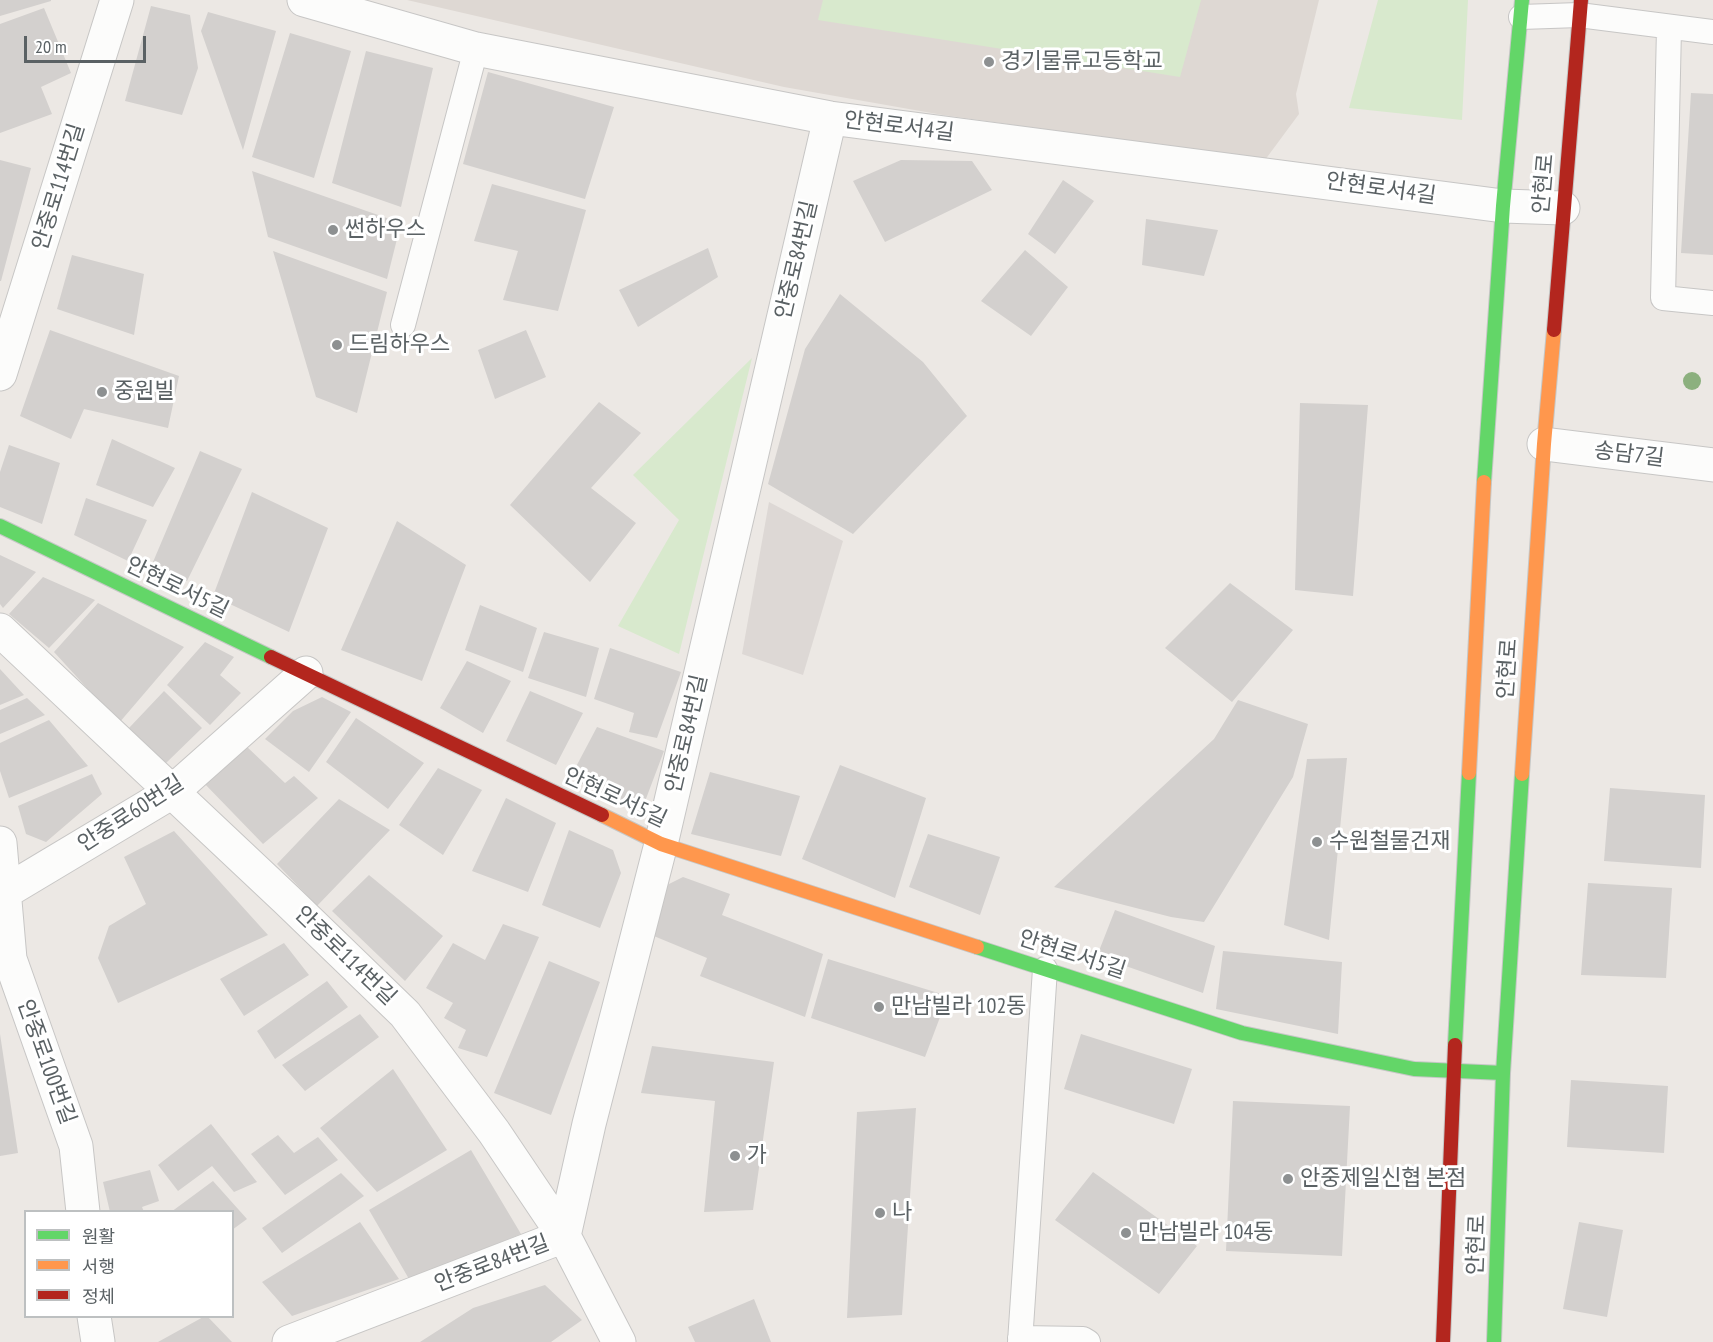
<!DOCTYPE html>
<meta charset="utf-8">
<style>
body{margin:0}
#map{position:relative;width:1713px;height:1342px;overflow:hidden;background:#ece8e4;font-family:"PT Sans Narrow","Noto Sans KR",sans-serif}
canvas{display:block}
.legend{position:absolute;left:24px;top:1210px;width:210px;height:108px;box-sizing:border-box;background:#fff;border:2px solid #bdc0c1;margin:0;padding:8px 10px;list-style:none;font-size:18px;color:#5a6164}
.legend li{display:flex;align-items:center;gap:12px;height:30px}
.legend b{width:30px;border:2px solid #bdc0c1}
.scale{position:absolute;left:24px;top:36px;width:122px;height:27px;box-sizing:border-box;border:3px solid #5a6164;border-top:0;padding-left:8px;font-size:18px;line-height:21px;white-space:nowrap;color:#5a6164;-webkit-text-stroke:4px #fff;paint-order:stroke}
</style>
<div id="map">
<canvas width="1713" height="1342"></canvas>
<ul class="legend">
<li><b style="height:8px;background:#63d668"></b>원활</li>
<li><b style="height:8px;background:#ff974d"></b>서행</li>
<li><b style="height:8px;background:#b3261e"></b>정체</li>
</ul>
<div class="scale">20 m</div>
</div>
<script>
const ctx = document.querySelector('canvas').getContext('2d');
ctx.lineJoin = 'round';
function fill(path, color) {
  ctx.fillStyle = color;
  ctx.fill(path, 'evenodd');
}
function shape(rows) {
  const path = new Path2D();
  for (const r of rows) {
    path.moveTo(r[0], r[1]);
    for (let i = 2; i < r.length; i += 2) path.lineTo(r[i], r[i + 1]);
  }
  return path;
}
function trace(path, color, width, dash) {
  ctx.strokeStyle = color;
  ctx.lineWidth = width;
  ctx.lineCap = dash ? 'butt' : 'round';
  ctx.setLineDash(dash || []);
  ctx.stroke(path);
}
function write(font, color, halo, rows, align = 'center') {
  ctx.font = font + ' "PT Sans Narrow","Noto Sans KR",sans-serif';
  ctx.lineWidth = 6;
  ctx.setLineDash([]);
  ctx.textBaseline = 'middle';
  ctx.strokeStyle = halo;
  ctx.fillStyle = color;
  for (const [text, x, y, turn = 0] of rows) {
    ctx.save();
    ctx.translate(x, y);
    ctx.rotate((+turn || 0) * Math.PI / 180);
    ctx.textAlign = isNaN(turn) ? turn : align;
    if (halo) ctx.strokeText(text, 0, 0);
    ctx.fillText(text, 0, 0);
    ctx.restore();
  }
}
fill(shape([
 [769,502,843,541,803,675,742,654]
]), '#ddd8d5');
fill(shape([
 [407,0,1319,0,1296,94,1299,114,1265,160,943,115,784,87]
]), '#ded8d3');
fill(shape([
 [823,0,1201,0,1180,77,818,20],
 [1378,0,1468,0,1462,120,1349,108],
 [752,358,679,654,618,626,679,520,633,475]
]), '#d8e9cd');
fill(shape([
 [0,0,51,0,51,1,0,16],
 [151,6,190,15,198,68,182,115,125,101],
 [44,8,71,73,41,87,52,114,0,133,0,24],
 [208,12,276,31,243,150,201,31],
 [290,33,351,51,314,178,252,157],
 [366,51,433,68,401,207,332,183],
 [488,72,614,107,585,199,463,164],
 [1691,93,1713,94,1713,255,1681,253],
 [0,160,31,168,1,281,0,281],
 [901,160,972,161,992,190,885,242,853,181],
 [252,171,401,223,387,279,268,237],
 [1063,180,1094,201,1055,254,1028,234],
 [492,184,586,210,558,311,503,300,518,251,474,241],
 [1146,219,1218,230,1204,276,1142,265],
 [708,248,718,277,638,327,619,290],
 [1025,250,1068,287,1031,336,981,301],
 [273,251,387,292,357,413,316,397],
 [72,255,144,274,134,335,57,309],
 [840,294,923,362,967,416,853,534,768,484,805,349],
 [50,330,179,376,168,428,84,409,71,439,20,416],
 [526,330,546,377,495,399,478,350],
 [599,402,641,433,591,488,636,523,590,582,510,505],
 [1300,403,1368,405,1353,596,1295,590],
 [112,439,175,468,153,507,96,485],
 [9,445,60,463,42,524,0,507,0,472],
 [200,451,242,469,187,581,153,562],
 [252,492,328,528,289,632,213,596],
 [86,498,147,520,128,561,74,535],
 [397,521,466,565,422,681,341,650],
 [0,555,36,572,3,608,0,604],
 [43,577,95,600,49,648,9,614],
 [1230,583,1293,630,1232,702,1165,648],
 [98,603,184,647,119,723,54,652],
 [480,605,537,628,523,672,465,650],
 [544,632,599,648,586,697,528,678],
 [205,642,234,657,220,675,241,693,210,725,167,685],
 [610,648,681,672,657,738,629,732,634,713,594,699],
 [467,661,511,681,483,733,440,708],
 [0,669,24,695,0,705],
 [164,691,202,728,165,764,129,728],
 [530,691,583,713,556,765,506,741],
 [322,697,351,712,309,772,265,739,293,711],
 [27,698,45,715,0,734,0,710],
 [1238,700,1308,724,1293,777,1204,922,1171,917,1054,887,1214,739],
 [356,718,424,763,388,809,326,762],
 [49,720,88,766,9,798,0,771,0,743],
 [597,727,664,751,641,812,570,778],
 [245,745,285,783,294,776,318,798,263,844,202,781],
 [1347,758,1329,940,1284,925,1307,759],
 [840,765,926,798,895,898,802,859],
 [438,768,482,790,443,855,399,825],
 [710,772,800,796,781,856,691,834],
 [92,774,102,794,46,842,26,834,18,806],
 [1610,788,1705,795,1701,868,1604,861],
 [506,798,556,823,528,892,472,871],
 [339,799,390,830,317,906,277,864],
 [569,830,613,850,621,873,600,928,542,905],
 [174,831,268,935,118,1003,98,958,109,926,146,904,124,857],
 [928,834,1000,857,980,915,909,887],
 [369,875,443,936,405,981,332,911],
 [683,877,730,894,722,915,823,954,805,1017,700,976,707,958,649,934,665,886],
 [1588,883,1672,888,1666,978,1581,975],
 [1115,910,1215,946,1203,993,1097,956],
 [503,924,539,937,487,1057,458,1048,466,1030,444,1018,453,1003,426,988,453,943,485,960],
 [284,943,309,975,244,1016,220,979],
 [1223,951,1342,962,1338,1034,1216,1009],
 [828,959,948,996,925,1057,811,1018],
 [549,961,600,982,551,1115,494,1093],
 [327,981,348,1007,275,1059,257,1031],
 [360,1014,379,1037,305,1091,282,1065],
 [0,1034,18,1153,0,1156],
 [1081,1034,1192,1069,1174,1124,1064,1089],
 [652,1046,774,1062,753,1210,704,1212,715,1101,641,1093],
 [393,1069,447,1150,377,1192,320,1128],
 [1571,1080,1668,1086,1664,1153,1567,1147],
 [1233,1101,1350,1106,1342,1256,1226,1251],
 [916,1108,902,1315,847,1318,857,1112],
 [211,1124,257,1182,234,1192,212,1166,178,1191,158,1165],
 [278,1135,294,1153,318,1137,338,1160,285,1195,251,1154],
 [471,1150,521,1234,409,1279,369,1210],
 [150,1170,159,1201,142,1207,144,1212,110,1212,103,1182],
 [1093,1172,1197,1246,1159,1294,1055,1220],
 [341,1173,364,1196,282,1253,262,1228],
 [213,1181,247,1219,232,1230,232,1212,171,1212],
 [360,1222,399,1279,292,1316,262,1282],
 [1579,1222,1623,1230,1607,1317,1563,1309],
 [545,1285,582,1320,551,1342,420,1342,473,1308],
 [754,1299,771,1342,695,1342,688,1327],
 [205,1316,207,1316,232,1342,158,1342]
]), '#d3d0ce');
const lane = shape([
 [1521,17,1579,15,1713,32],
 [1669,28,1663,298,1713,303],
 [403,325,476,49],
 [1020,1338,1083,1339,1088,1342],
 [1020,1342,1045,969]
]);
const street = shape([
 [304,0,476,49,830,118,1503,206,1563,208],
 [0,374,117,0],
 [1544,444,1713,465],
 [0,630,287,900,405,1014,494,1132,564,1236,619,1342],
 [0,843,10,959,76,1146,83,1212],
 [0,895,172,792,306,673],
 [94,1316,98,1342],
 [289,1342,564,1236,589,1124,661,844,830,118]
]);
const fast = shape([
 [1484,482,1503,206,1522,0],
 [0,526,271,657],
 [977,947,1242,1033,1414,1069,1503,1073],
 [1455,1045,1469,773],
 [1494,1342,1503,1073,1522,774]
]);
const slow = shape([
 [1469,773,1484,482],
 [1522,774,1544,444,1554,330],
 [602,815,661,844,977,947]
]);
const jam = shape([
 [1554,330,1581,0],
 [271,657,602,815],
 [1443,1342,1455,1045]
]);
trace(lane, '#c7c6c5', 26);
trace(street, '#c7c6c5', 35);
trace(fast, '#c6c7c6', 16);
trace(slow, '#c6c7c6', 16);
trace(jam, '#c6c7c6', 16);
trace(lane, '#fcfcfb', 24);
trace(street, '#fcfcfb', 33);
trace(fast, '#63d668', 14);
trace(slow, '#ff974d', 14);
trace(jam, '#b3261e', 14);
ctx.fillStyle = '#8cb07e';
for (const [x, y] of [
 [1692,381]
]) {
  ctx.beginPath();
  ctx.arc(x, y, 9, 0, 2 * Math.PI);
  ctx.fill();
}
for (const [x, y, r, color] of [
 [989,62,6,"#8d9091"],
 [333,230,6,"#8d9091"],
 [337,345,6,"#8d9091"],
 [102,392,6,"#8d9091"],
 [1317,842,6,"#8d9091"],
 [879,1007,6,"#8d9091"],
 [735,1156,6,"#8d9091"],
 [1288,1179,6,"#8d9091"],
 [880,1213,6,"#8d9091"],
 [1126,1233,6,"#8d9091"]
]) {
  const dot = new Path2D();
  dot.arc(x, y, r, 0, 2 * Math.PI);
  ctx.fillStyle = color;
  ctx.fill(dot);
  trace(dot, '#fff', 2);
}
write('22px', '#5a6164', '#fff', [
 ["경기물류고등학교",1001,62],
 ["썬하우스",345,230],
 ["드림하우스",349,345],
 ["중원빌",114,392],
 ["수원철물건재",1329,842],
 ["만남빌라 102동",891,1007],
 ["가",747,1156],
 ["안중제일신협 본점",1300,1179],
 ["나",892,1213],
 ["만남빌라 104동",1138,1233]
], 'left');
write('22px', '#5a6164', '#fff', [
 ["안현로서4길",899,127,7],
 ["안현로",1544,184,-85],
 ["안중로114번길",59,187,-73],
 ["안현로서4길",1381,189,8],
 ["안중로84번길",797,260,-77],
 ["송담7길",1629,455,7],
 ["안현로서5길",177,588,26],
 ["안현로",1508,669,-86],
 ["안중로84번길",687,734,-77],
 ["안현로서5길",615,798,25],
 ["안중로60번길",131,814,-33],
 ["안현로서5길",1072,955,18],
 ["안중로114번길",345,956,44],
 ["안중로100번길",46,1062,70],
 ["안현로",1477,1245,-88],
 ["안중로84번길",492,1264,-21]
]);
</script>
